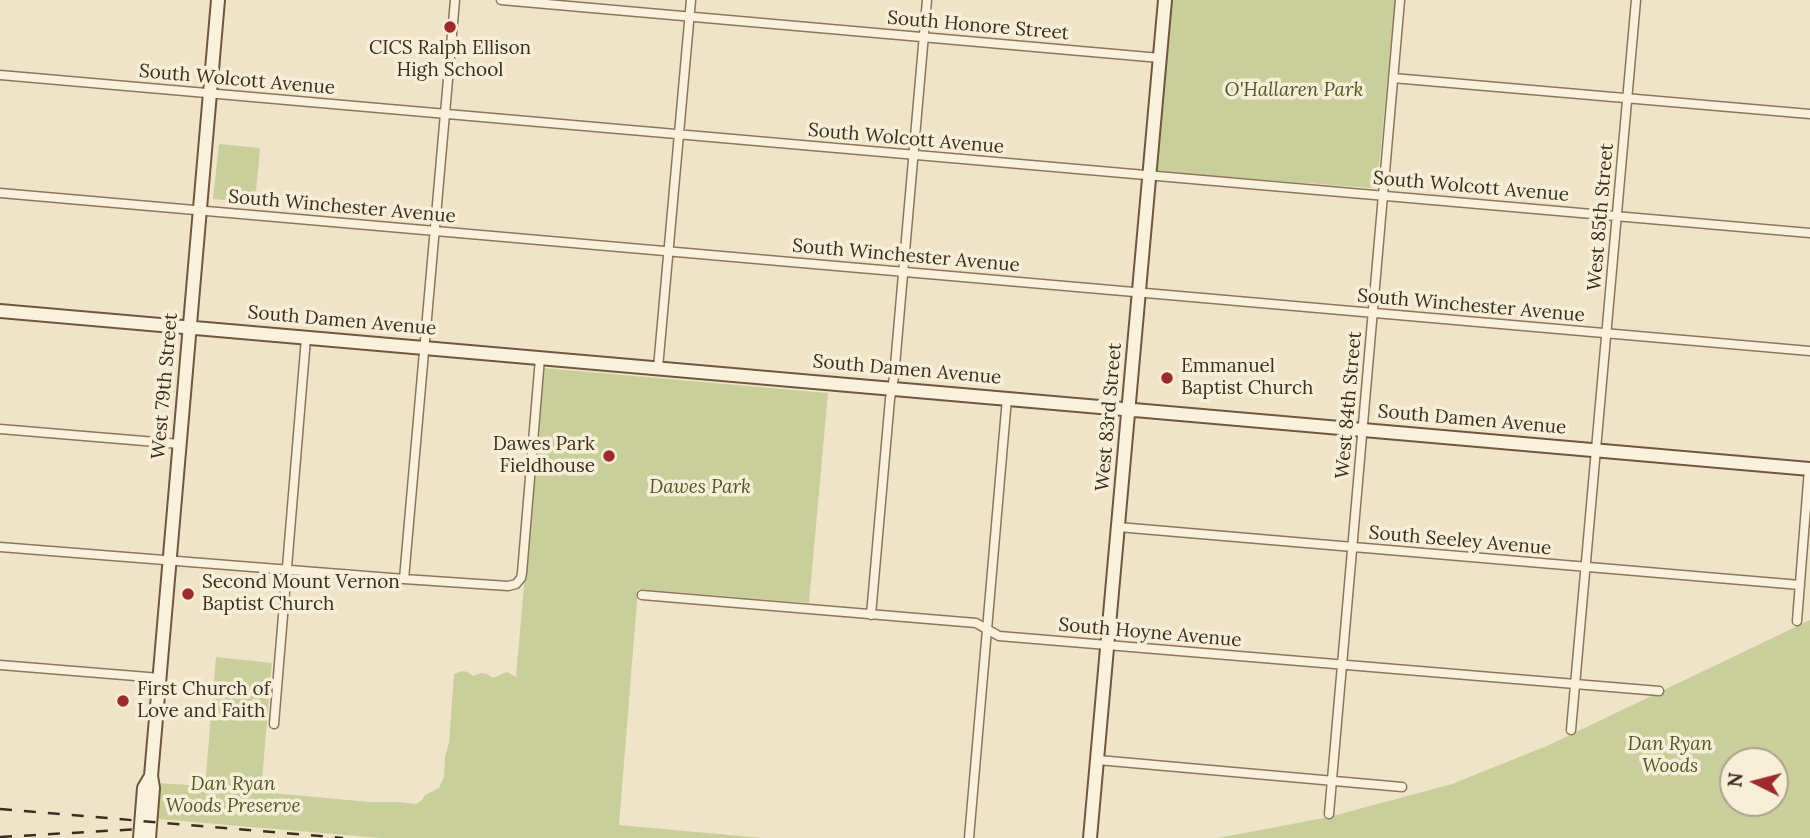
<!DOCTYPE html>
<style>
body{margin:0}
#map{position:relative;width:1810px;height:838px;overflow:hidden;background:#f0e4c8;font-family:Lora,serif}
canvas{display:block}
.north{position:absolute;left:1719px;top:747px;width:70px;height:70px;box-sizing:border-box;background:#f7eed8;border:2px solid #ada18e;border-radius:50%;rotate:276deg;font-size:19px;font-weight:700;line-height:28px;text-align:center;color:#3d2e20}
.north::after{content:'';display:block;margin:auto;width:24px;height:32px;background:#9e2a2b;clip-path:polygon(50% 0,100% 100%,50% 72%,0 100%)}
</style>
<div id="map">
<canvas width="1810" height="838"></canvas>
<div class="north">N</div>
</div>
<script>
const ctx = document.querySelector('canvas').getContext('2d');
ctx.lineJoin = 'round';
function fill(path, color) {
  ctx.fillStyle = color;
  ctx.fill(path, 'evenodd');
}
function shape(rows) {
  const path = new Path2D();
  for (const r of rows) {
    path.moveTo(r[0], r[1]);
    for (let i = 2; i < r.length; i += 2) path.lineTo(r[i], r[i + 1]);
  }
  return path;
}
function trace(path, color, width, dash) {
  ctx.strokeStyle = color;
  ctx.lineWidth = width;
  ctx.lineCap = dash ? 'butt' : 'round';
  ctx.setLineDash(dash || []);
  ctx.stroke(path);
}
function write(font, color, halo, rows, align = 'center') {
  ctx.font = font + ' Lora,serif';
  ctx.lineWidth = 7;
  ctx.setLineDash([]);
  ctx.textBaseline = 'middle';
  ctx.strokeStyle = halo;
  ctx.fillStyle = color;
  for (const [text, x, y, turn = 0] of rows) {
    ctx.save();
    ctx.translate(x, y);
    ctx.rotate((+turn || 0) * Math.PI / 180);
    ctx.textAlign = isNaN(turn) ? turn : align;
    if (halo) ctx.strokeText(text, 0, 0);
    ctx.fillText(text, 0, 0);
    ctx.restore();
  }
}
fill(shape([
 [1169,0,1395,0,1377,187,1371,188,1161,172,1155,169],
 [219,144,260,148,255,203,213,199],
 [543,368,828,393,809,603,638,589,619,825,763,838,380,838,158,819,159,809,156,808,158,783,205,786,216,657,272,663,261,792,370,802,398,802,416,804,422,800,425,795,439,788,444,777,445,757,449,743,454,674,462,671,468,672,473,676,481,673,487,674,493,678,507,672,516,677],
 [1810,620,1810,838,1218,838,1329,817,1452,784,1549,745],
 [1733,761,1775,761,1775,803,1733,803]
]), '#c9cf9b');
const street = shape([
 [501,0,1160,58],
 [0,75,1810,233],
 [1393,78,1810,114],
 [0,193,1810,351],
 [658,368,691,0],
 [0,429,180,444],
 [1118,527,1800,585],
 [0,547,404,579,508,586,516,584,521,578,522,573,540,358],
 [404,579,455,0],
 [642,595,976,623,999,636,1659,691],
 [871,615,890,399,894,377,927,0],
 [1797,621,1809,469],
 [0,665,160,678],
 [274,724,306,338],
 [1571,730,1636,0],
 [1098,760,1402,787],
 [1329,814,1400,0],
 [969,838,1007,398]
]);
const secondary = shape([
 [0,311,1810,469],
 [140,838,144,788,151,776],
 [149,838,153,788,151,776,218,0],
 [1090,838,1165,0]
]);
trace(street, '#8d765c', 11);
trace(secondary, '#6f573f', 16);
trace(street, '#faf1dc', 8);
trace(secondary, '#faf1dc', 12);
trace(shape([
 [0,809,343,838],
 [0,837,140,829]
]), '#3d2e20', 2.5, [12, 12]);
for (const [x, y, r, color] of [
 [450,27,7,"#9e2a2b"],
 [1167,378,7,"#9e2a2b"],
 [609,456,7,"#9e2a2b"],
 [188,594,7,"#9e2a2b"],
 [123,701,7,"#9e2a2b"]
]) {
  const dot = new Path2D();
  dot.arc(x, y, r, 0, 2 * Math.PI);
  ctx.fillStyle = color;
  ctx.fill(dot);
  trace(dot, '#f7eed8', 2.5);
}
write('19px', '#3d2e20', '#f7eed8', [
 ["South Honore Street",978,26,5],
 ["South Wolcott Avenue",237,80,5],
 ["South Wolcott Avenue",906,139,5],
 ["South Wolcott Avenue",1471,187,5],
 ["South Winchester Avenue",342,207,5],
 ["West 85th Street",1601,217,-85],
 ["South Winchester Avenue",906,256,5],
 ["South Winchester Avenue",1471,306,5],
 ["South Damen Avenue",342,321,5],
 ["South Damen Avenue",907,370,5],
 ["West 79th Street",165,386,-85],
 ["West 84th Street",1349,405,-85],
 ["West 83rd Street",1109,417,-85],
 ["South Damen Avenue",1472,420,5],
 ["South Seeley Avenue",1460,541,5],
 ["South Hoyne Avenue",1150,633,5]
]);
write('19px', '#3d2e20', '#f7eed8', [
 ["CICS Ralph Ellison",450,49,"center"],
 ["High School",450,71,"center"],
 ["Emmanuel",1181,367],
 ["Baptist Church",1181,389],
 ["Dawes Park",595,445,"right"],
 ["Fieldhouse",595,467,"right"],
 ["Second Mount Vernon",202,583],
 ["Baptist Church",202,605],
 ["First Church of",137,690],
 ["Love and Faith",137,712]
], 'left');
write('italic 19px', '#4d5a26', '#f7eed8', [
 ["O'Hallaren Park",1294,91],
 ["Dawes Park",700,488],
 ["Dan Ryan",1670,745],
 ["Woods",1670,767],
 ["Dan Ryan",233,785],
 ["Woods Preserve",233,807]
]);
</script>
